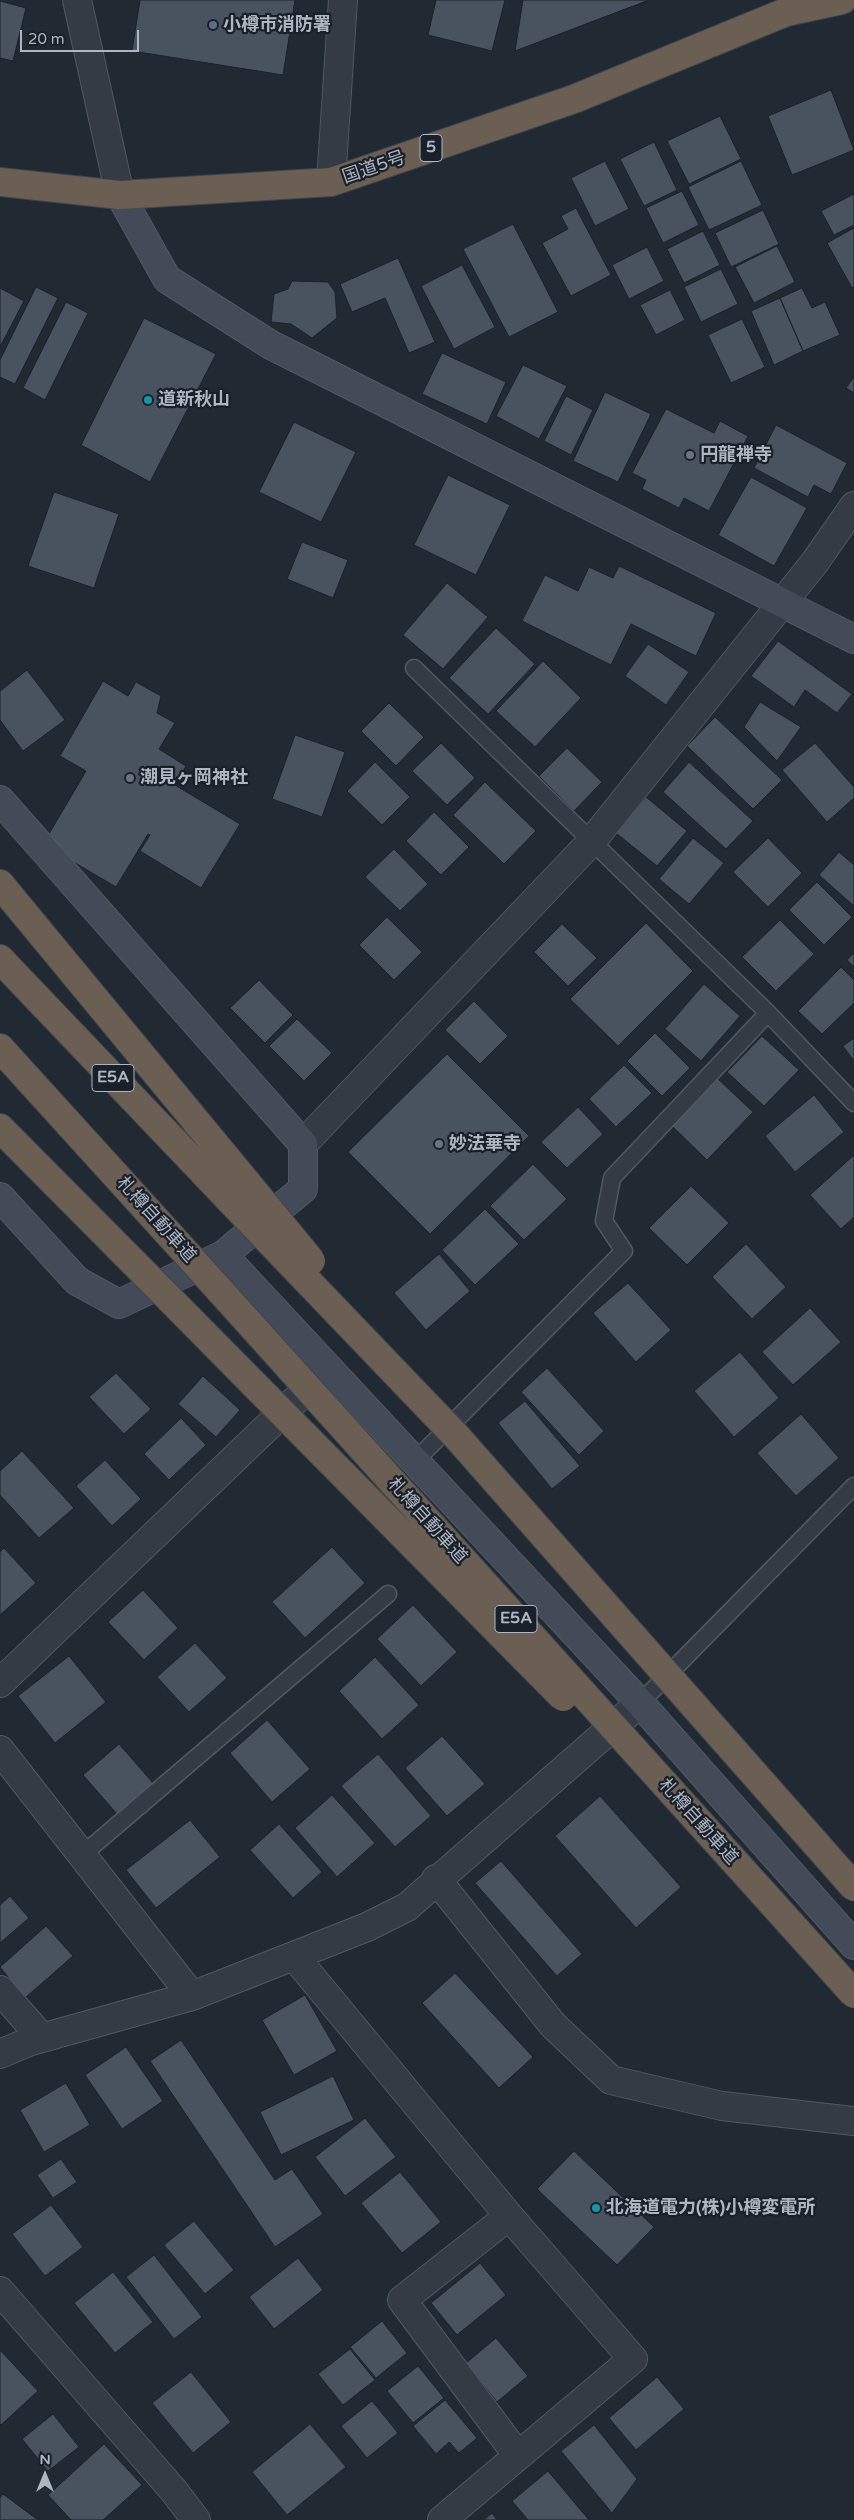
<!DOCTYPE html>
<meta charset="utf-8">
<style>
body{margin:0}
#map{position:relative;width:854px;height:2520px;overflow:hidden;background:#212933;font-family:"Varela Round",sans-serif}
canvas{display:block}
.north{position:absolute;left:20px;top:2450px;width:50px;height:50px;-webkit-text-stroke:4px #192029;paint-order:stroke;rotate:0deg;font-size:14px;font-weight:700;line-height:20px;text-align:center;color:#aeb6c1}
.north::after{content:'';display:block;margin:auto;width:18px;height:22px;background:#aeb6c1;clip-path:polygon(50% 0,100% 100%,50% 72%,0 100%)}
.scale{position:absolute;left:20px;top:30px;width:119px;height:22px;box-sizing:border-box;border:2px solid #aeb6c1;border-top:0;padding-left:6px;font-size:15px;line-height:18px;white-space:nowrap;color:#aeb6c1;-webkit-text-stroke:4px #192029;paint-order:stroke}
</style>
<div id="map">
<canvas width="854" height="2520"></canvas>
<div class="north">N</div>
<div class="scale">20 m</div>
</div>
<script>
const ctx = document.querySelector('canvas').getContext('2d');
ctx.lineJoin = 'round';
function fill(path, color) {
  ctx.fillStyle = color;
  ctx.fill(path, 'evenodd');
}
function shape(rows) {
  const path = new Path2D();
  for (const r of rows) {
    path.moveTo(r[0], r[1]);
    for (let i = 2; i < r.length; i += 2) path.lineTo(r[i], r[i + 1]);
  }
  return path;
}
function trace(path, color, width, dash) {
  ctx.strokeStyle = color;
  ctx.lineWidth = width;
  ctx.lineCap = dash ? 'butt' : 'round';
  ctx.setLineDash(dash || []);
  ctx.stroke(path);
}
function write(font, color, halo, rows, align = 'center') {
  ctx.font = font + ' "Varela Round","Noto Sans JP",sans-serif';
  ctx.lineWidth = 4.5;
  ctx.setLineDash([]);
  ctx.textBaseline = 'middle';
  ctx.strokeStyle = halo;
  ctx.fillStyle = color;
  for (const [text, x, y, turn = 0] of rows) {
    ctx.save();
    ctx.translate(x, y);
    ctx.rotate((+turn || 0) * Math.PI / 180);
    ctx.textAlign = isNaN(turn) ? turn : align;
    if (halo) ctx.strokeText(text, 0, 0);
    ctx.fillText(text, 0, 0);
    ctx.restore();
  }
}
const building = shape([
 [140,0,295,0,283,75,132,51,140,0],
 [436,0,505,0,492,51,428,35,436,0],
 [523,0,649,0,515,51,523,0],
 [0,1,26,8,13,61,0,58,0,1],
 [831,90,854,150,792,175,768,116,831,90],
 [720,116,741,159,689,184,667,141,720,116],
 [654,142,677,190,644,206,620,159,654,142],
 [605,161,629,209,595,226,571,178,605,161],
 [741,161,762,205,709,230,688,187,741,161],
 [682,191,699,225,663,243,646,208,682,191],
 [854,194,854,225,834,235,821,211,854,194],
 [576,208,611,275,571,296,542,243,568,229,561,216,576,208],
 [763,210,779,244,731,267,715,233,763,210],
 [513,224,558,312,509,337,463,249,513,224],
 [854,228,854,287,852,288,827,243,854,228],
 [703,231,720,265,684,283,667,249,703,231],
 [777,246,795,282,754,303,735,267,777,246],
 [647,247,664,281,629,299,612,265,647,247],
 [398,258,435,342,409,353,385,298,352,312,340,284,398,258],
 [462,265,495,327,454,349,421,286,462,265],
 [721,269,738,304,701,322,684,287,721,269],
 [292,281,328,282,335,292,337,318,312,338,291,324,271,322,274,294,288,289,292,281],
 [36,287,58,298,15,384,0,377,0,360,36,287],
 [0,288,24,301,1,345,0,345,0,288],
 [802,288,812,308,825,302,840,335,803,351,780,298,802,288],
 [670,290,685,320,656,335,640,305,670,290],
 [780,298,803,351,774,365,751,311,780,298],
 [66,302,88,313,45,400,23,388,66,302],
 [144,318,216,354,150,482,81,445,144,318],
 [742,319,765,367,731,383,708,335,742,319],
 [442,353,506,382,487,424,422,394,442,353],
 [523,365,567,386,539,439,496,416,523,365],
 [854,377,854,393,846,388,854,377],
 [605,392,651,414,618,482,573,461,605,392],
 [566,396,593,410,571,455,544,441,566,396],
 [666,409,714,433,720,421,748,436,709,511,684,498,679,508,642,489,646,480,632,473,666,409],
 [294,422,356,452,321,522,259,492,294,422],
 [776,425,847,463,831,494,814,485,808,497,754,468,776,425],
 [448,475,510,505,476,575,414,545,448,475],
 [751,477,807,508,774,566,718,535,751,477],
 [54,492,119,514,94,588,28,566,54,492],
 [302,542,348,560,333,598,287,579,302,542],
 [619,566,716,613,696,656,631,624,611,665,522,621,545,575,578,591,589,567,613,578,619,566],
 [447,583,488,617,443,669,403,635,447,583],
 [496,628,535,664,488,714,449,678,496,628],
 [778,641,852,694,837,713,805,690,794,707,751,676,778,641],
 [648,644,689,672,666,705,625,676,648,644],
 [543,661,581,698,535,747,496,711,543,661],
 [27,670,65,720,23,751,0,720,0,691,27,670],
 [103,681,128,696,136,682,161,696,157,713,175,723,159,749,186,766,175,785,240,824,201,888,140,851,150,835,148,834,116,887,43,844,86,771,60,756,103,681],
 [760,702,801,727,777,761,744,727,760,702],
 [389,703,424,737,396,766,361,731,389,703],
 [715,717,782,780,753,809,687,746,715,717],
 [295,735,345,752,322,817,272,799,295,735],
 [441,743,475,778,447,805,412,771,441,743],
 [815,743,854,787,854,798,827,822,782,770,815,743],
 [567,748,602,782,574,811,539,776,567,748],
 [375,762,410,797,382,825,347,791,375,762],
 [689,762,753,821,726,849,663,792,689,762],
 [485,782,536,831,504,864,453,815,485,782],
 [646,797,687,831,657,866,616,833,646,797],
 [434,812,469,847,441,875,406,841,434,812],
 [693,838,724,863,689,904,659,879,693,838],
 [768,838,802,873,768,907,733,872,768,838],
 [394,849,428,884,400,911,365,877,394,849],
 [839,852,854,865,854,906,819,875,839,852],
 [817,882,852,917,824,945,789,910,817,882],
 [387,917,422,952,394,980,359,945,387,917],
 [780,920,814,954,776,991,742,957,780,920],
 [646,923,693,971,618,1046,570,999,646,923],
 [562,924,597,958,568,986,534,952,562,924],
 [854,953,854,967,847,960,854,953],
 [841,967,854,980,854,1003,822,1034,798,1011,841,967],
 [259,980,293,1015,265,1043,230,1008,259,980],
 [704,984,740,1016,701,1061,665,1029,704,984],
 [474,1001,508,1036,480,1064,445,1030,474,1001],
 [297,1019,332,1053,304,1081,269,1046,297,1019],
 [655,1033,690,1068,662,1096,627,1061,655,1033],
 [762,1036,799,1070,764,1106,727,1072,762,1036],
 [854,1038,854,1061,843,1046,854,1038],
 [447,1054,529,1136,430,1234,348,1152,447,1054],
 [624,1065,652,1093,616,1127,589,1099,624,1065],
 [717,1078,753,1112,707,1160,671,1125,717,1078],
 [814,1095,844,1132,795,1172,765,1136,814,1095],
 [578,1107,603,1134,567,1168,541,1142,578,1107],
 [854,1155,854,1217,841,1229,810,1195,854,1155],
 [533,1164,567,1199,524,1240,490,1206,533,1164],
 [691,1186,729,1223,687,1265,649,1228,691,1186],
 [485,1209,519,1244,475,1285,442,1250,485,1209],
 [746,1244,786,1287,752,1319,712,1277,746,1244],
 [439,1254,470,1291,426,1330,394,1293,439,1254],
 [628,1283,671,1330,636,1362,593,1313,628,1283],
 [810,1308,841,1342,793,1385,762,1352,810,1308],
 [740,1352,779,1398,734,1437,694,1391,740,1352],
 [547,1368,604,1431,579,1455,521,1392,547,1368],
 [116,1373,151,1409,124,1434,89,1397,116,1373],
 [203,1376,240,1410,216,1437,178,1404,203,1376],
 [525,1401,580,1466,552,1489,498,1423,525,1401],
 [801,1414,839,1458,796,1496,757,1453,801,1414],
 [181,1418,206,1445,169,1480,144,1454,181,1418],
 [22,1451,74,1508,39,1538,0,1495,0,1471,22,1451],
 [105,1460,141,1499,112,1526,76,1486,105,1460],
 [332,1547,365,1583,305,1638,272,1602,332,1547],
 [4,1548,36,1583,0,1615,0,1552,4,1548],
 [143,1590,178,1628,144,1660,108,1622,143,1590],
 [413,1605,457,1652,421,1686,377,1639,413,1605],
 [195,1643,227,1678,189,1712,157,1677,195,1643],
 [69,1656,106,1702,55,1743,18,1696,69,1656],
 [375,1657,419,1705,382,1739,339,1691,375,1657],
 [267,1720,310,1769,272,1802,230,1753,267,1720],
 [442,1736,485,1784,447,1816,405,1768,442,1736],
 [119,1744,153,1783,117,1814,83,1775,119,1744],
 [378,1754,431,1816,395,1847,341,1786,378,1754],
 [332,1795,375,1843,337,1877,295,1828,332,1795],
 [600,1796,681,1887,636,1928,555,1836,600,1796],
 [190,1820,220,1857,156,1908,126,1870,190,1820],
 [279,1824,322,1872,293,1898,250,1850,279,1824],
 [501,1861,582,1954,557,1976,475,1883,501,1861],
 [10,1896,29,1918,0,1943,0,1905,10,1896],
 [46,1926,73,1956,25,1998,0,1967,46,1926],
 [455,1973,533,2057,499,2088,422,2003,455,1973],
 [305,1995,337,2051,294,2075,262,2020,305,1995],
 [181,2040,275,2180,292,2169,323,2214,275,2247,150,2061,181,2040],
 [126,2047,163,2101,122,2129,85,2075,126,2047],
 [333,2076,354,2120,281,2155,260,2112,333,2076],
 [66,2083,90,2125,44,2152,20,2110,66,2083],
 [365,2118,396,2157,345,2196,315,2157,365,2118],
 [574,2151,654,2227,617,2265,537,2189,574,2151],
 [61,2159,77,2182,53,2198,37,2175,61,2159],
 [400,2172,441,2222,402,2253,361,2203,400,2172],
 [51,2205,83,2247,45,2276,12,2234,51,2205],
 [194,2221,234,2270,205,2294,164,2245,194,2221],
 [154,2255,202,2317,174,2339,126,2277,154,2255],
 [298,2258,323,2290,274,2329,249,2297,298,2258],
 [480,2263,506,2295,457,2335,431,2303,480,2263],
 [113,2272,153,2322,115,2353,74,2303,113,2272],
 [382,2321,407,2353,376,2378,350,2347,382,2321],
 [496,2338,528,2376,497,2402,466,2363,496,2338],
 [350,2349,375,2380,343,2405,318,2374,350,2349],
 [0,2350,38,2391,1,2425,0,2424,0,2350],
 [418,2366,444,2398,413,2423,387,2391,418,2366],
 [191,2372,231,2422,193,2453,152,2403,191,2372],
 [657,2377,684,2409,636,2450,609,2418,657,2377],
 [445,2400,477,2438,459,2453,449,2442,436,2454,413,2426,445,2400],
 [372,2401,398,2433,367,2458,341,2426,372,2401],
 [53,2414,79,2447,48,2471,22,2439,53,2414],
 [310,2424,346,2467,287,2515,252,2472,310,2424],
 [594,2425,637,2479,612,2513,561,2451,594,2425],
 [104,2444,142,2485,103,2520,71,2520,48,2495,104,2444],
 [548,2471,589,2520,528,2520,512,2501,548,2471],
 [3,2494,38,2520,0,2520,0,2498,3,2494],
 [492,2513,497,2520,484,2520,492,2513]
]);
fill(building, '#49535f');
trace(building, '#1b222b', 1);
const lane = shape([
 [414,668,768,1013,854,1103],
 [415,1461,624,1251,604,1221,612,1178,768,1013],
 [640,1703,854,1486],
 [82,1855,388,1594]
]);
const street = shape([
 [77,0,120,195],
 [331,182,343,0],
 [303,1144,592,841,815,562,854,506],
 [0,1683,328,1369],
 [0,1750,192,1996],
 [436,1879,553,2025,611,2080,722,2106,854,2121],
 [294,1956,509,2216,633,2359,442,2520],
 [0,1990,42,2038],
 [0,2054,31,2041,192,1996,367,1927,407,1907,640,1703],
 [509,2216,402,2300,518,2456],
 [0,2291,174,2491,196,2520]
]);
const secondary = shape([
 [120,195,167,279,271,345,854,639],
 [0,800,303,1144,303,1189,223,1255,119,1304,77,1281,0,1197],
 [223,1255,640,1703,854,1945]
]);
const highway = shape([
 [0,182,120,195,331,182,574,99,786,12,842,0],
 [0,884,247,1183],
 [0,959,227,1197],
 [0,1048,178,1244],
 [0,1128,146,1275]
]);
trace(lane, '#515962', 19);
trace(street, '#515962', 30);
trace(secondary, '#515962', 30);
trace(highway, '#3e464f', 30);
trace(lane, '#343b44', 16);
trace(street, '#343b44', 28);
trace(secondary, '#424b57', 28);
trace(highway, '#6a5f52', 28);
const highwayBridge = shape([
 [247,1183,311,1261],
 [227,1197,457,1437,854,1887],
 [178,1244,854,1994],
 [146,1275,563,1697]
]);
trace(highwayBridge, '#3e464f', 30, []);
trace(highwayBridge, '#6a5f52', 28);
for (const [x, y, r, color] of [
 [213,25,5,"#5c6f8a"],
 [148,400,5,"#0f9aa8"],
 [690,455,5,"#6b7280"],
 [130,778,5,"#6b7280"],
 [439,1144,5,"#6b7280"],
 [596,2208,5,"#0f9aa8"]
]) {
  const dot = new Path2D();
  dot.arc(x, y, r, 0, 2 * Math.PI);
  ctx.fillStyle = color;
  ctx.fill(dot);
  trace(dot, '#192029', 2);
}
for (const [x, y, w] of [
 [431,148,22],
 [113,1078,42],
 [516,1619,42]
]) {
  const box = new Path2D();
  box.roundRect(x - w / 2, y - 13.5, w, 27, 4);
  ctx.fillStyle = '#192029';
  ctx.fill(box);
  trace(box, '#aeb6c1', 1);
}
write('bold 16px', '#aeb6c1', null, [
 ["5",431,148],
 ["E5A",113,1078],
 ["E5A",516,1619]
]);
write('bold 18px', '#aeb6c1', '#192029', [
 ["小樽市消防署",223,25],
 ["道新秋山",158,400],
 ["円龍禅寺",700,455],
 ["潮見ヶ岡神社",140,778],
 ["妙法華寺",449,1144],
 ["北海道電力(株)小樽変電所",606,2208]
], 'left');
write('18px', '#aeb6c1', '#192029', [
 ["国道5号",374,168,-19],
 ["札樽自動車道",156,1220,48],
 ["札樽自動車道",427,1521,48],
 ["札樽自動車道",698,1822,48]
]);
</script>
